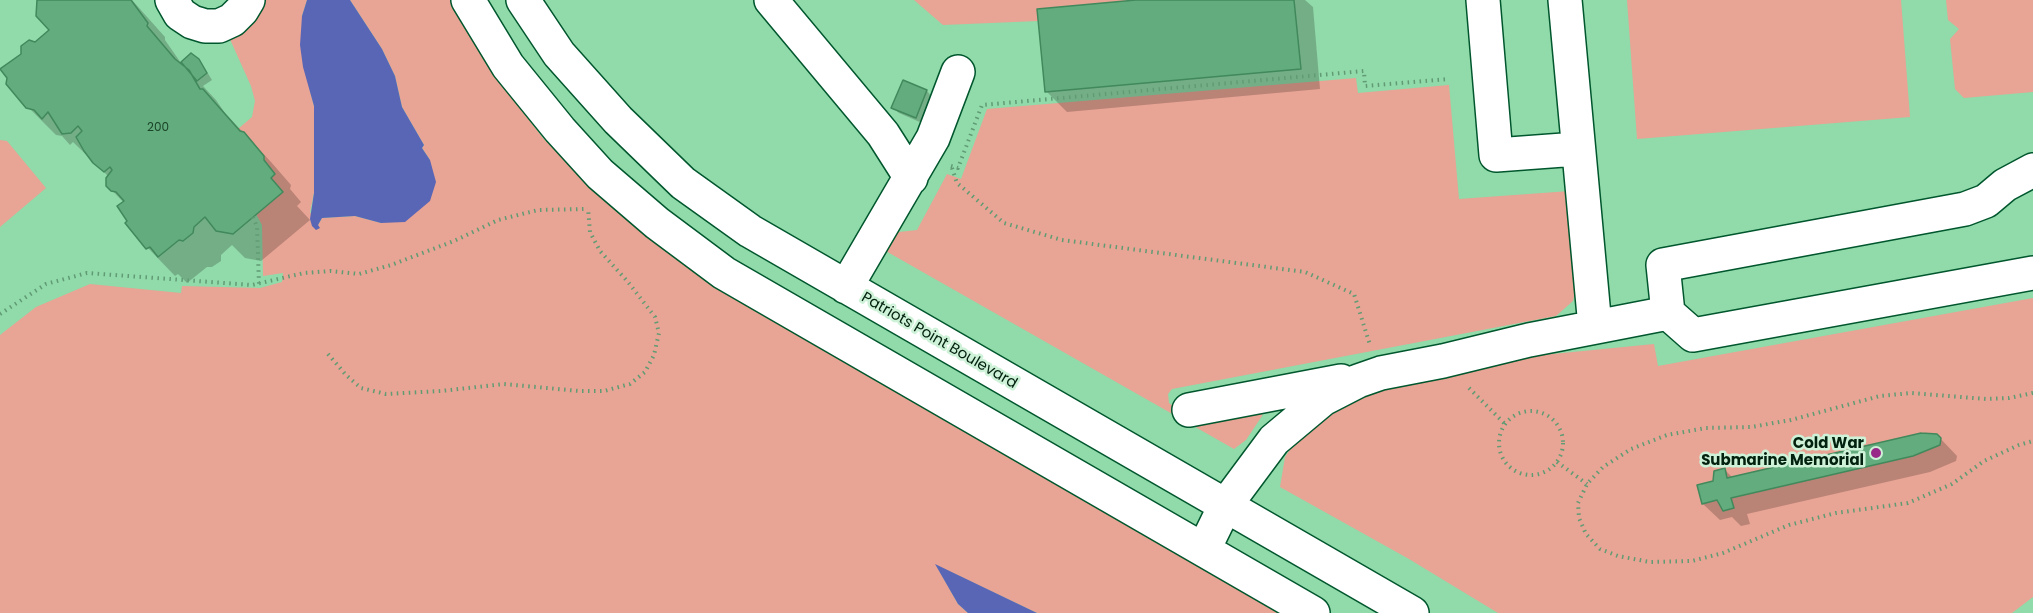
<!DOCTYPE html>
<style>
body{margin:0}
canvas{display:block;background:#91daa9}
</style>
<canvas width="2033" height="613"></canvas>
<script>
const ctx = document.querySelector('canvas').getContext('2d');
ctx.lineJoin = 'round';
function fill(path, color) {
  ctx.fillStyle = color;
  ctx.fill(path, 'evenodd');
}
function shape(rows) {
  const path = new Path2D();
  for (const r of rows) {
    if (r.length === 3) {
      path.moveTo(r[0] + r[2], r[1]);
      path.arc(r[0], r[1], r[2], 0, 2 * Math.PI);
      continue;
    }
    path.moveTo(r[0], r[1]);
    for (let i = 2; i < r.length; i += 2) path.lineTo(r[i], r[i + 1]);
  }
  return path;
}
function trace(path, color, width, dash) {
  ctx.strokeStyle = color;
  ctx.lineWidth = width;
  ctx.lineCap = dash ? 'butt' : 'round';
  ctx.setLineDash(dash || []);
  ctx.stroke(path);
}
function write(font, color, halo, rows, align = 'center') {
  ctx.font = font + ' Poppins,sans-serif';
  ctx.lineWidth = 5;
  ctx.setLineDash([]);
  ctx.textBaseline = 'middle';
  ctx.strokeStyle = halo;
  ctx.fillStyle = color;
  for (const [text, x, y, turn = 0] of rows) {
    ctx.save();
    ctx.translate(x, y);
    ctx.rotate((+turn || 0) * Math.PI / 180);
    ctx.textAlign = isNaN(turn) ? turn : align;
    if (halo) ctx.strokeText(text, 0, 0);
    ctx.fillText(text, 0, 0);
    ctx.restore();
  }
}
fill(shape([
 [261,0,307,0,302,16,309,87,314,106,315,143,314,193,310,212,318,225,322,218,355,216,381,223,430,160,422,148,424,145,402,107,395,76,382,49,350,0,452,0,467,30,502,85,543,138,618,213,693,271,766,315,1284,613,1037,613,936,565,958,604,968,613,0,613,0,335,36,307,90,284,181,293,182,286,260,288,282,282,283,273,263,276,262,225,256,214,283,192,271,178,275,173,264,160,264,156,244,132,238,129,252,117,255,101,251,86,229,37],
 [914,0,1136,0,1038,9,1038,21,943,25],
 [1627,0,1901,0,1910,117,1637,139],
 [1946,0,2033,0,2033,92,1964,98,1955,89,1950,39,1959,29,1948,20],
 [1356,78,1358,93,1449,85,1459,199,1570,191,1577,283,1573,301,1556,316,1172,389,1168,394,1169,403,1189,418,1264,408,1262,416,1246,440,1234,449,884,250,890,233,917,230,947,174,961,179,987,109],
 [0,140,7,141,46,188,0,227],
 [2033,298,2033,597,2012,613,1498,613,1409,559,1280,487,1285,457,1302,431,1349,392,1512,358,1654,344,1658,366]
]), '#e8a494');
fill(shape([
 [307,0,350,0,382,49,395,76,402,107,424,145,422,148,430,160,436,182,430,201,405,222,381,223,355,216,322,218,318,225,320,228,316,230,312,226,310,219,314,193,314,106,303,67,300,45,302,16],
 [935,564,1037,613,968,613,958,604]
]), '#5966b6');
fill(shape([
 [39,0,132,0,165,37,165,40,181,63,191,55,204,67,212,80,203,86,216,100,225,113,271,162,291,185,290,189,301,202,297,206,310,220,261,261,245,258,232,245,221,255,221,261,212,267,207,267,187,283,178,274,175,276,148,248,129,221,124,203,108,186,109,177,73,142,70,145,62,136,56,135,27,106,35,44,51,30],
 [1152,0,1305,0,1313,7,1320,89,1067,112,1047,92],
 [903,82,927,91,932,97,922,123,899,113,893,108],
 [1937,435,1957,456,1956,461,1930,472,1747,514,1750,524,1741,526,1732,517,1720,520,1703,504,1714,482,1725,470,1733,478]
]), '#0003');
const building = shape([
 [37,0,131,0,148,23,147,26,175,59,189,70,200,89,203,89,240,131,244,132,264,156,264,160,275,174,271,178,283,192,233,234,216,231,205,217,194,227,193,233,183,241,179,240,158,257,150,247,146,249,125,223,127,221,117,206,124,201,116,192,111,191,106,186,106,178,112,170,110,167,104,172,93,163,84,151,76,137,82,131,78,126,71,133,62,134,48,112,42,119,34,110,26,108,6,84,7,78,0,69,21,54,21,46,29,40,35,42,49,30,36,16,37,0],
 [1136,0,1294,0,1301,69,1045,92,1037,9,1136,0],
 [191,53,199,59,207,73,197,81,181,62,191,53],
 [903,80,927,90,916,118,891,108,903,80],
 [1921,433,1937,434,1941,438,1940,445,1913,456,1731,498,1734,508,1723,511,1717,500,1702,504,1697,485,1713,481,1714,471,1725,468,1727,478,1921,433]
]);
fill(building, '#63ac7d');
trace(building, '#41895c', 1.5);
const minor = shape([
 [172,0,180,14,192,22,205,26,219,26,232,20,242,10,248,0],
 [468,0,508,66,560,130,600,174,657,223,724,273,1313,613],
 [523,0,559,54,618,120,683,183,750,231,1412,613],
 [771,0,883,134,911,178],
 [1483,0,1496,155,1577,149],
 [1565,0,1595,327],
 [846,287,933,138,958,72],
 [1668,313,1663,265,1965,209,1986,201,2005,185,2033,170],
 [1189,410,1341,381],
 [1204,549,1225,506,1274,440,1323,399,1358,381,1381,373,1443,361,1529,340,1668,313,1693,335,2033,273]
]);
trace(minor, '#00572e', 36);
trace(shape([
 [951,166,958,168,982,105,1364,71,1365,86,1449,79],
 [952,168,957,183,1004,223,1062,240,1305,272,1354,294,1370,345],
 [253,217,257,227,259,284],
 [0,314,46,284,87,273,252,285,304,273,331,271,359,274,391,265,454,241,498,220,538,210,588,209],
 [328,354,346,375,361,388,386,394,441,391,504,384,579,391,604,391,630,384,645,372,654,355,659,333,655,317,628,282,600,251,590,232,588,208],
 [1469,388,1505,424],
 [2033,393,2009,398,1986,399,1911,393,1880,396,1791,420,1751,427,1706,428,1667,435,1631,449,1603,467,1587,484,1578,503,1579,518,1586,534,1600,549,1618,556,1650,562,1692,561,1723,553,1789,525,1836,513,1908,503,1952,484,1984,461,2019,445,2033,441],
 [1531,443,32],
 [1557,462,1587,484]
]), '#609b74', 4, [1.5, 4.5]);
trace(minor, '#fff', 33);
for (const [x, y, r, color] of [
 [1876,453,6,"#982989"]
]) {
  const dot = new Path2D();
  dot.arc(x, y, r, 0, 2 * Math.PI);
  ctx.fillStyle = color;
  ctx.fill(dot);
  trace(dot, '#cef2d8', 2);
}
write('12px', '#1b442a', null, [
 ["200",158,128]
]);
write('15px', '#03210f', '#cef2d8', [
 ["Patriots Point Boulevard",939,341,30]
]);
write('bold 15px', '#03210f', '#cef2d8', [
 ["Cold War",1864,444],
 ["Submarine Memorial",1864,461]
], 'right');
</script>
